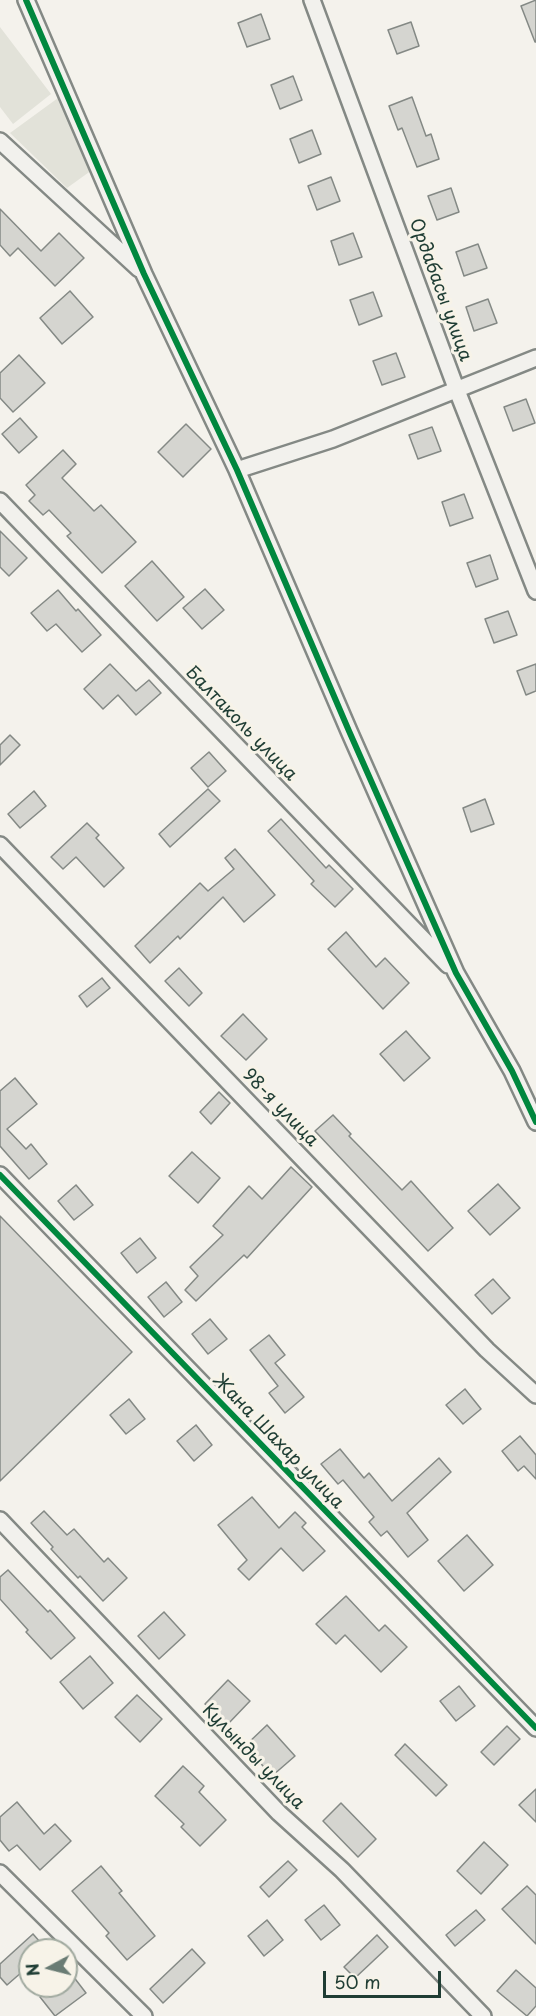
<!DOCTYPE html>
<meta charset="utf-8">
<style>
body{margin:0}
#map{position:relative;width:536px;height:2016px;overflow:hidden;background:#f4f2ec;font-family:"Playpen Sans",sans-serif}
canvas{display:block}
.north{position:absolute;left:18px;top:1938px;width:60px;height:60px;box-sizing:border-box;background:#f7f3e8;border:2px solid #a1aaa0;border-radius:50%;rotate:263deg;font-size:16px;font-weight:700;line-height:24px;text-align:center;color:#1f3d34}
.north::after{content:'';display:block;margin:auto;width:21px;height:27px;background:#6a7c74;clip-path:polygon(50% 0,100% 100%,50% 72%,0 100%)}
.scale{position:absolute;left:323px;top:1971px;width:118px;height:27px;box-sizing:border-box;border:3px solid #1f3d34;border-top:0;padding-left:8px;font-size:18px;line-height:21px;white-space:nowrap;color:#1f3d34;-webkit-text-stroke:4px #f7f3e8;paint-order:stroke}
</style>
<div id="map">
<canvas width="536" height="2016"></canvas>
<div class="north">N</div>
<div class="scale">50 m</div>
</div>
<script>
const ctx = document.querySelector('canvas').getContext('2d');
ctx.lineJoin = 'round';
function fill(path, color) {
  ctx.fillStyle = color;
  ctx.fill(path, 'evenodd');
}
function shape(rows) {
  const path = new Path2D();
  for (const r of rows) {
    path.moveTo(r[0], r[1]);
    for (let i = 2; i < r.length; i += 2) path.lineTo(r[i], r[i + 1]);
  }
  return path;
}
function trace(path, color, width, dash) {
  ctx.strokeStyle = color;
  ctx.lineWidth = width;
  ctx.lineCap = dash ? 'butt' : 'round';
  ctx.setLineDash(dash || []);
  ctx.stroke(path);
}
function write(font, color, halo, rows, align = 'center') {
  ctx.font = font + ' "Playpen Sans",sans-serif';
  ctx.lineWidth = 6;
  ctx.setLineDash([]);
  ctx.textBaseline = 'middle';
  ctx.strokeStyle = halo;
  ctx.fillStyle = color;
  for (const [text, x, y, turn = 0] of rows) {
    ctx.save();
    ctx.translate(x, y);
    ctx.rotate((+turn || 0) * Math.PI / 180);
    ctx.textAlign = isNaN(turn) ? turn : align;
    if (halo) ctx.strokeText(text, 0, 0);
    ctx.fillText(text, 0, 0);
    ctx.restore();
  }
}
fill(shape([
 [0,27,51,94,13,124,0,107],
 [58,98,92,170,67,188,10,133]
]), '#e2e2d9');
const building = shape([
 [536,0,536,42,535,42,521,6,536,0],
 [261,14,270,39,247,47,238,23,261,14],
 [411,22,419,46,397,54,388,30,411,22],
 [293,76,302,100,280,109,271,85,293,76],
 [412,97,426,136,431,134,439,159,417,167,402,128,398,130,389,106,412,97],
 [312,130,321,154,299,163,290,139,312,130],
 [331,177,340,201,317,210,308,186,331,177],
 [451,188,459,212,437,220,428,196,451,188],
 [0,209,41,251,59,233,84,258,55,286,18,248,10,256,0,245,0,209],
 [353,233,362,257,339,265,331,241,353,233],
 [478,244,487,268,464,276,456,252,478,244],
 [70,291,93,317,62,344,40,318,70,291],
 [373,292,382,316,359,325,350,300,373,292],
 [488,299,497,323,474,331,466,307,488,299],
 [396,353,405,377,382,385,373,361,396,353],
 [19,355,45,383,13,412,0,398,0,373,19,355],
 [526,399,535,423,513,431,504,407,526,399],
 [20,418,37,437,19,453,2,434,20,418],
 [186,424,211,449,183,477,158,452,186,424],
 [432,427,441,451,418,459,409,435,432,427],
 [63,450,76,464,62,478,94,511,101,505,136,542,102,573,67,536,71,533,49,510,43,515,29,501,35,495,26,485,63,450],
 [464,494,473,518,450,526,442,502,464,494],
 [0,531,27,558,9,576,0,567,0,531],
 [490,555,498,579,476,587,467,563,490,555],
 [152,561,184,597,157,621,125,586,152,561],
 [205,589,224,610,202,629,183,608,205,589],
 [58,590,76,611,78,609,101,635,82,652,56,624,47,631,31,613,58,590],
 [508,611,517,635,494,643,485,619,508,611],
 [110,664,136,691,149,680,161,693,136,715,118,695,103,709,84,689,110,664],
 [536,664,536,691,526,695,517,671,536,664],
 [10,735,20,745,0,765,0,745,10,735],
 [209,752,226,771,208,787,191,768,209,752],
 [208,789,220,801,170,847,159,834,208,789],
 [34,791,46,806,20,828,8,814,34,791],
 [485,799,494,824,471,832,463,808,485,799],
 [281,819,326,868,329,865,353,889,335,907,311,884,314,881,268,831,281,819],
 [87,823,99,835,96,838,124,868,104,887,76,857,63,869,51,857,87,823],
 [235,849,275,895,244,922,223,897,180,939,178,936,150,963,135,946,200,883,208,891,234,869,225,858,235,849],
 [346,932,376,967,385,958,409,983,383,1009,328,949,346,932],
 [179,968,202,993,189,1006,165,981,179,968],
 [102,978,110,988,87,1007,79,996,102,978],
 [243,1014,267,1039,246,1060,221,1036,243,1014],
 [406,1031,430,1058,404,1081,380,1054,406,1031],
 [15,1078,37,1104,7,1129,26,1149,31,1144,47,1164,29,1179,0,1146,0,1091,15,1078],
 [219,1092,230,1103,211,1124,200,1112,219,1092],
 [333,1115,351,1134,349,1136,402,1190,411,1181,453,1228,428,1251,315,1131,333,1115],
 [192,1152,220,1178,198,1203,169,1176,192,1152],
 [291,1167,312,1187,247,1258,244,1255,196,1301,185,1290,198,1276,190,1267,223,1235,213,1226,249,1186,262,1199,291,1167],
 [498,1184,520,1208,490,1235,468,1211,498,1184],
 [76,1185,93,1205,74,1220,58,1201,76,1185],
 [0,1216,132,1352,0,1481,0,1216],
 [140,1238,156,1258,137,1273,121,1253,140,1238],
 [493,1279,510,1298,492,1314,475,1295,493,1279],
 [166,1282,182,1302,164,1317,148,1297,166,1282],
 [210,1319,227,1339,208,1354,192,1334,210,1319],
 [269,1335,285,1355,275,1363,304,1397,285,1413,269,1393,278,1386,250,1350,269,1335],
 [465,1389,481,1409,463,1424,446,1405,465,1389],
 [129,1399,145,1419,126,1434,110,1415,129,1399],
 [196,1425,212,1445,194,1461,177,1441,196,1425],
 [520,1436,536,1455,536,1479,524,1466,518,1471,502,1451,520,1436],
 [340,1449,364,1478,369,1473,392,1501,439,1458,451,1472,407,1513,428,1540,408,1557,387,1531,381,1536,369,1522,374,1517,343,1480,338,1484,321,1464,340,1449],
 [252,1497,279,1528,295,1512,306,1523,302,1527,325,1551,303,1571,281,1548,249,1580,238,1569,247,1560,218,1525,252,1497],
 [44,1511,67,1535,74,1529,104,1562,108,1558,127,1578,103,1601,80,1576,78,1578,51,1549,53,1547,31,1523,44,1511],
 [467,1535,493,1565,464,1591,438,1561,467,1535],
 [8,1570,48,1612,50,1610,75,1638,51,1659,26,1632,28,1630,0,1599,0,1577,8,1570],
 [346,1596,379,1631,385,1625,407,1647,381,1672,345,1635,336,1644,316,1624,346,1596],
 [164,1612,185,1635,159,1659,138,1636,164,1612],
 [90,1656,113,1683,83,1709,60,1682,90,1656],
 [228,1680,250,1701,227,1725,205,1704,228,1680],
 [459,1686,475,1706,456,1721,440,1701,459,1686],
 [137,1695,162,1719,140,1742,115,1717,137,1695],
 [267,1725,295,1756,272,1776,245,1746,267,1725],
 [507,1726,520,1739,494,1765,481,1752,507,1726],
 [405,1744,447,1785,436,1796,395,1755,405,1744],
 [183,1766,204,1786,199,1792,226,1820,200,1846,181,1827,184,1824,155,1796,183,1766],
 [536,1789,536,1822,519,1805,536,1789],
 [17,1802,44,1834,55,1824,71,1841,40,1870,17,1845,9,1851,0,1840,0,1817,17,1802],
 [341,1803,376,1839,358,1857,323,1821,341,1803],
 [484,1842,508,1865,481,1894,457,1871,484,1842],
 [288,1861,297,1870,269,1897,260,1887,288,1861],
 [101,1866,122,1891,119,1893,155,1936,127,1960,106,1936,109,1933,72,1891,101,1866],
 [527,1886,536,1895,536,1944,502,1909,527,1886],
 [324,1905,340,1925,321,1940,305,1920,324,1905],
 [476,1910,485,1920,455,1946,446,1935,476,1910],
 [267,1920,283,1940,264,1956,248,1936,267,1920],
 [33,1934,47,1950,30,1950,30,1965,7,1985,0,1977,0,1964,33,1934],
 [377,1935,388,1947,355,1978,344,1967,377,1935],
 [192,1949,205,1963,163,2003,150,1989,192,1949],
 [66,1967,86,1993,55,2016,40,1997,54,1986,66,1986,66,1967],
 [516,1970,536,1988,536,2006,527,2016,497,1991,516,1970]
]);
fill(building, '#d5d5d0');
trace(building, '#848985', 1.5);
const minor = shape([
 [26,0,144,274,237,470,349,731,456,973,512,1071,536,1122],
 [312,0,456,388,536,591],
 [0,141,139,269],
 [237,470,333,439,536,358],
 [0,501,448,965],
 [0,845,487,1350,536,1395],
 [0,1175,536,1728],
 [0,1520,279,1813,342,1870,483,2016],
 [0,1873,144,2016]
]);
trace(minor, '#848985', 20);
trace(minor, '#f2f1ed', 15);
trace(shape([
 [26,0,144,274,237,470,349,731,456,973,512,1071,536,1122],
 [0,1175,536,1728]
]), '#00873e', 6);
write('18px', '#1f3d34', '#f7f3e8', [
 ["Ордабасы улица",440,290,70],
 ["Балтаколь улица",241,724,46],
 ["98-я улица",280,1108,46],
 ["Жана Шахар улица",278,1442,46],
 ["Кулынды улица",253,1757,46]
]);
</script>
